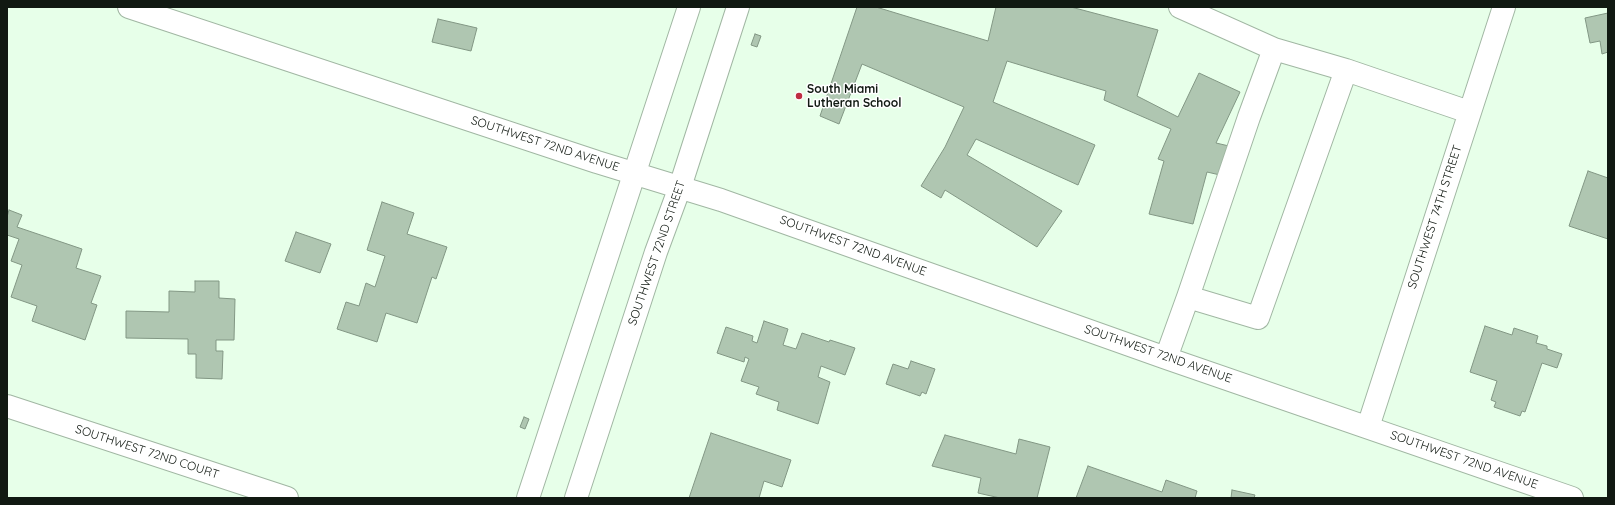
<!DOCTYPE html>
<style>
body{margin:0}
#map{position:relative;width:1615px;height:505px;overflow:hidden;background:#e7ffe9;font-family:Quicksand,sans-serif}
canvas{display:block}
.frame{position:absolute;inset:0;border:8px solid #111912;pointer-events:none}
</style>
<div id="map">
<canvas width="1615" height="505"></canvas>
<div class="frame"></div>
</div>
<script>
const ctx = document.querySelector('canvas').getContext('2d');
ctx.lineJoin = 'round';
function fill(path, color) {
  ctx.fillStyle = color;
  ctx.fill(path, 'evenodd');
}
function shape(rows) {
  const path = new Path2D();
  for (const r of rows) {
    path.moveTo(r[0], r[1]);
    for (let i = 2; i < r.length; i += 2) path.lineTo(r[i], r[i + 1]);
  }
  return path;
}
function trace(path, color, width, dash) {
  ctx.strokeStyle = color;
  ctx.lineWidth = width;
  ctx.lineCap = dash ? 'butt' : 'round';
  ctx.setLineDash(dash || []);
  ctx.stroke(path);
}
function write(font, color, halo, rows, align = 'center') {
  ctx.font = font + ' Quicksand,sans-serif';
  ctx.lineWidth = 3;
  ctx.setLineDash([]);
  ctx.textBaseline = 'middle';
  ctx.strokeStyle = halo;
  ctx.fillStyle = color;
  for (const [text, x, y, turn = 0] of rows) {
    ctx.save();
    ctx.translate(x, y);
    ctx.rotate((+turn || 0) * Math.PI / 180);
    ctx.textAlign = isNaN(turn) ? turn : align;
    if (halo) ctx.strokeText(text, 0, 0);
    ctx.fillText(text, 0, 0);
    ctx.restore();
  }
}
const building = shape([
 [857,7,876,7,988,41,996,7,1071,7,1158,30,1137,96,1178,117,1199,73,1240,92,1216,143,1229,146,1220,175,1207,172,1193,224,1149,214,1164,161,1158,159,1171,129,1104,100,1106,91,1007,61,993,102,1095,145,1078,185,976,139,967,155,1062,211,1037,247,945,190,941,198,921,186,945,147,964,107,862,64,839,124,820,116,857,7],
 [1608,13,1608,52,1602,54,1600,41,1590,43,1585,18,1608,13],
 [438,19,477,28,471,51,432,42,438,19],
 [755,34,761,36,757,47,751,45,755,34],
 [1588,171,1608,178,1608,239,1569,226,1588,171],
 [382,202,414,213,407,234,447,247,436,279,432,277,417,323,386,313,377,342,337,329,346,302,359,306,366,283,375,287,385,256,367,250,382,202],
 [9,210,22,215,17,227,82,249,76,268,101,276,91,303,97,305,85,340,32,321,37,306,11,297,22,265,11,261,19,239,7,235,7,217,9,210],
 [296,232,331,244,320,273,285,261,296,232],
 [195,281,219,281,219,298,235,299,234,340,216,340,216,351,223,351,222,379,196,378,196,354,188,354,188,339,126,338,126,311,169,312,169,291,195,292,195,281],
 [764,321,788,329,783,345,796,349,802,333,829,342,830,340,855,348,845,375,821,366,818,377,830,382,818,424,777,410,779,402,756,394,759,387,741,381,749,359,745,357,744,362,717,353,726,327,753,336,752,341,757,343,764,321],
 [1485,326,1512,335,1514,328,1538,336,1536,343,1547,346,1547,349,1562,354,1557,368,1542,363,1525,412,1522,411,1520,416,1494,407,1496,402,1491,400,1497,381,1470,372,1485,326],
 [911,361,935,369,926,394,922,392,920,396,886,384,893,364,908,369,911,361],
 [524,417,529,419,525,429,520,427,524,417],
 [711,433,791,460,782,487,764,481,759,498,689,498,711,433],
 [945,435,1016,454,1019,439,1050,447,1037,498,1000,498,978,493,981,478,932,466,945,435],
 [1088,466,1162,492,1166,480,1197,491,1195,498,1076,498,1088,466],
 [1232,490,1255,495,1254,498,1231,498,1232,490]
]);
fill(building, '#afc6b1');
trace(building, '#829784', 1);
const minor = shape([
 [129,7,597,162,721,200,1166,358,1572,498],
 [1180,7,1274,49,1346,70],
 [1188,297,1249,117,1274,49],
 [1166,358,1188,297,1258,318,1346,70,1469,112],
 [7,406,287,498],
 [1368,427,1504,7]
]);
const major = shape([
 [528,498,689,7],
 [576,498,656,252,680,187,738,7]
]);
trace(minor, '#a1b7a3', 24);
trace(major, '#a1b7a3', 24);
trace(minor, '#fff', 22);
trace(major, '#fff', 22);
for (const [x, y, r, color] of [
 [799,96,4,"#be2d42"]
]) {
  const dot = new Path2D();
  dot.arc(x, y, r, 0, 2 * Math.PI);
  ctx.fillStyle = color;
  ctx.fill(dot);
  trace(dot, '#fff', 1.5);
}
write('bold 12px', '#111912', '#fff', [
 ["South Miami",807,89],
 ["Lutheran School",807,103]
], 'left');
write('12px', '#111912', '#fff', [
 ["SOUTHWEST 72ND AVENUE",545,144,18],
 ["SOUTHWEST 74TH STREET",1435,217,-72],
 ["SOUTHWEST 72ND AVENUE",853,246,20],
 ["SOUTHWEST 72ND STREET",657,253,-71],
 ["SOUTHWEST 72ND AVENUE",1158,354,19],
 ["SOUTHWEST 72ND COURT",147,452,18],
 ["SOUTHWEST 72ND AVENUE",1464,460,19]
]);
</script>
